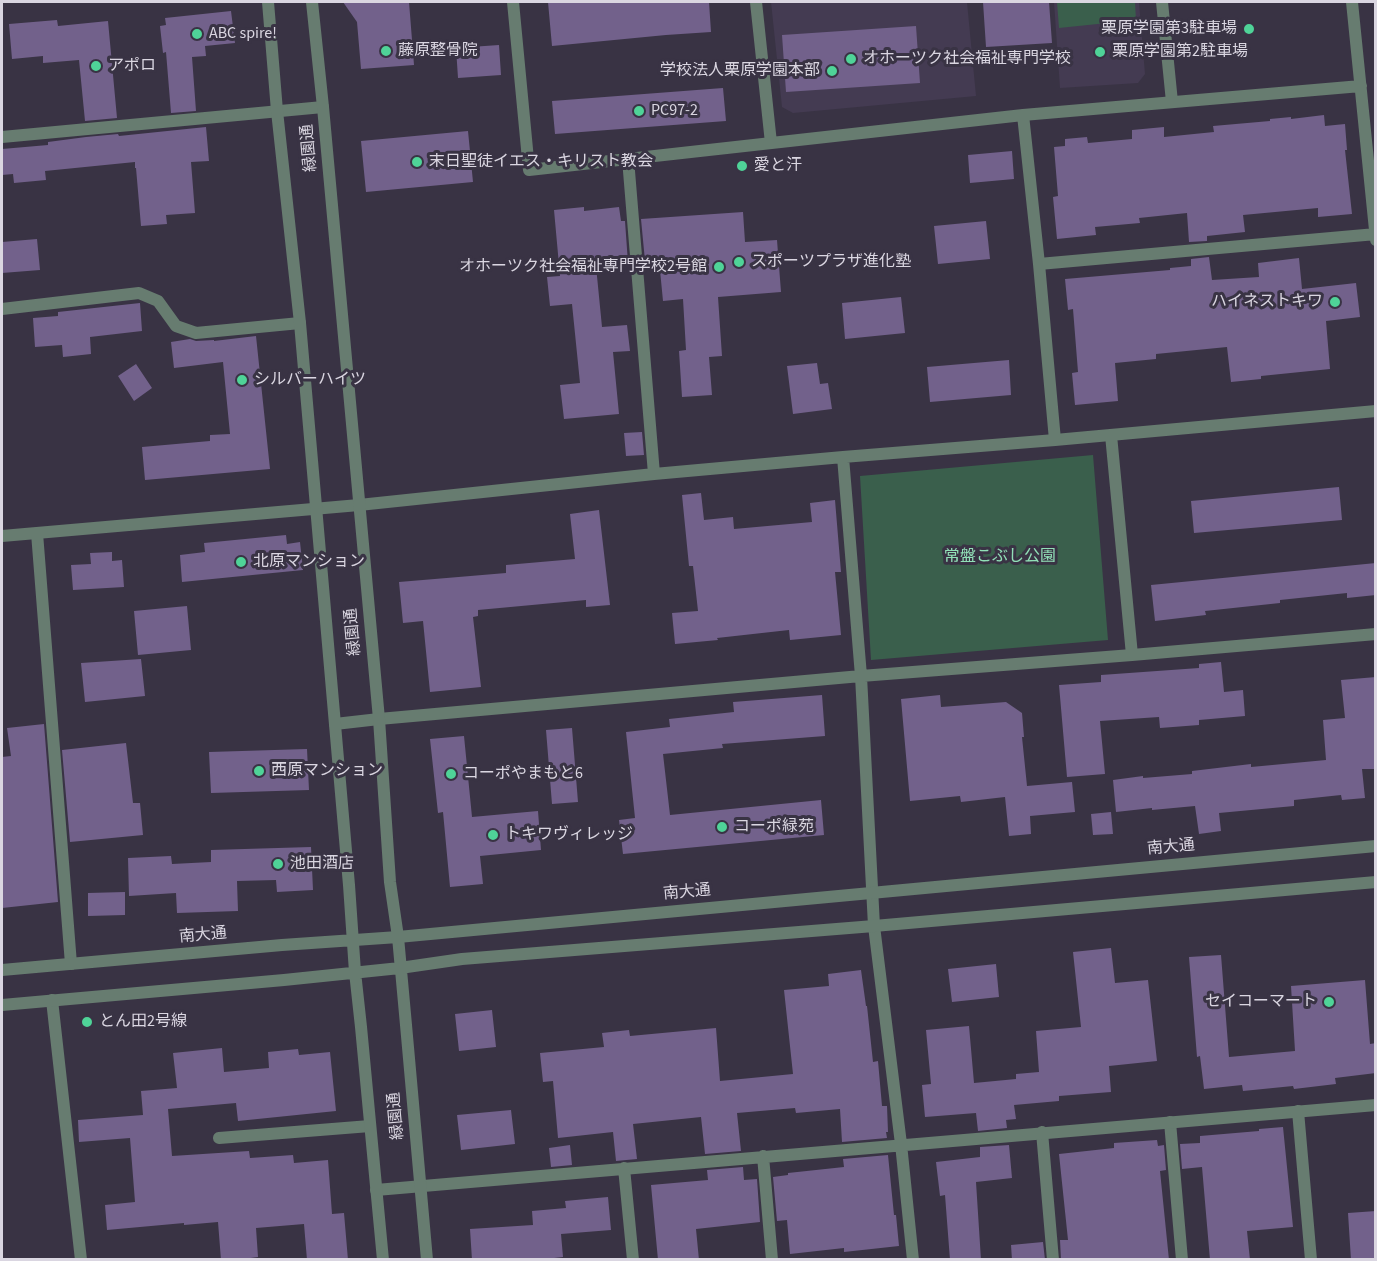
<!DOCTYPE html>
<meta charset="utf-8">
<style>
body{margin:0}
#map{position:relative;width:1377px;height:1261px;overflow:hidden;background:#393344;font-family:"Source Sans 3",sans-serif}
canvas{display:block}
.frame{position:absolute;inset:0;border:3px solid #dad6e1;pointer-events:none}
</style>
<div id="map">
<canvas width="1377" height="1261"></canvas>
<div class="frame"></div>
</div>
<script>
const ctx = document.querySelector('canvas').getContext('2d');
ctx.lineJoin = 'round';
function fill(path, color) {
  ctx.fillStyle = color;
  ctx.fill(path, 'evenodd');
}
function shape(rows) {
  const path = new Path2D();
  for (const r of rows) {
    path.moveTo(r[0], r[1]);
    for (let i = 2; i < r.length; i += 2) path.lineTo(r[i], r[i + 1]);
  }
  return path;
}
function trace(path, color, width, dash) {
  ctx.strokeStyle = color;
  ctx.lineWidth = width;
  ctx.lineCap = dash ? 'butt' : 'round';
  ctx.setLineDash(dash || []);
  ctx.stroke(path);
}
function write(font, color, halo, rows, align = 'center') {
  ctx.font = font + ' "Source Sans 3","Noto Sans JP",sans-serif';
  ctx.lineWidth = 6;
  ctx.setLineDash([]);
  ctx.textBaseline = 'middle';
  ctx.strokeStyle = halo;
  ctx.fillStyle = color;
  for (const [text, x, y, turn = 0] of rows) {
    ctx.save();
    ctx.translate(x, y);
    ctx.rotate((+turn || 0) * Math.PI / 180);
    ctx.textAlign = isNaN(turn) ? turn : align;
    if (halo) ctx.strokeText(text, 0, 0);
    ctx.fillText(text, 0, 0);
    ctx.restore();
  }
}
fill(shape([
 [771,2,967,2,976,96,793,113,782,107],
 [1054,2,1139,2,1145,74,1138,83,1060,88]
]), '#443b52');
fill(shape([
 [1057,2,1135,2,1136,20,1059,28],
 [1093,455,1108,640,871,660,860,476]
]), '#3a5f4c');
fill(shape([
 [343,2,409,2,414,65,361,69,357,22],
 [548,2,709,2,711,32,666,35,552,46],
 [983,2,1049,2,1052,43,986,47],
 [231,11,235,43,205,46,206,56,192,57,196,111,171,113,166,52,163,53,160,26,166,25,165,18],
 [57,20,58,26,108,21,117,118,85,121,79,60,43,63,43,56,12,59,9,24],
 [916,26,920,83,786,92,782,35],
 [499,45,501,75,458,78,456,48],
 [723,88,726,121,555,134,552,101],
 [1324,115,1325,126,1345,124,1347,150,1345,150,1352,214,1318,217,1318,208,1243,215,1245,232,1207,236,1207,241,1189,242,1187,213,1139,218,1140,223,1095,227,1096,235,1057,239,1053,197,1058,196,1054,147,1065,146,1065,139,1087,137,1088,143,1132,139,1132,130,1164,127,1164,137,1214,132,1213,126,1270,121,1270,119,1291,117,1291,119],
 [206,127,209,161,191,162,195,213,166,215,167,224,141,226,136,168,135,168,135,162,45,171,46,180,14,183,13,174,2,175,2,149,48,145,48,142,86,137,118,134,119,136],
 [468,131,473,182,366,192,361,141],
 [1012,151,1014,179,970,183,968,155],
 [584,207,584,211,619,207,621,221,625,221,628,263,596,266,602,327,627,325,630,351,613,352,619,414,564,419,560,385,580,383,572,304,550,306,547,277,560,276,554,210],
 [743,212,745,242,777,240,781,292,718,297,722,356,709,357,712,395,682,397,679,351,686,350,683,299,663,301,659,260,645,261,641,219],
 [986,221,990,259,938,264,934,226],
 [37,239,40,270,2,273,2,242],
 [1209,257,1212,280,1259,277,1258,263,1299,258,1302,289,1356,283,1360,317,1326,321,1330,369,1261,376,1261,379,1231,382,1227,347,1156,354,1156,359,1115,363,1118,401,1075,405,1072,373,1078,372,1073,309,1068,310,1065,279,1170,270,1170,268,1191,266,1191,259],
 [901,297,905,333,845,339,842,303],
 [140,303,142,331,90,337,91,354,63,357,62,345,35,347,33,318,58,316,58,312],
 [256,336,270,469,145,480,142,447,210,441,210,435,230,434,223,362,174,368,171,342,190,339,196,341,214,340,214,341],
 [1009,360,1011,395,930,402,927,367],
 [817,363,820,384,828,383,832,409,793,414,787,366],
 [136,364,152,388,134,401,118,376],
 [642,432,644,455,626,456,624,433],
 [1339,487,1342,520,1194,533,1191,501],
 [701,493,704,520,733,517,734,529,812,522,810,503,835,500,841,572,835,572,841,635,790,640,789,630,717,638,718,640,675,644,672,613,698,611,693,566,689,566,682,495],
 [599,510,610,605,586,607,586,600,478,610,478,616,473,617,481,687,430,692,423,621,403,623,399,582,506,573,506,565,575,559,570,514],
 [286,535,287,544,300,542,303,570,182,582,180,555,205,552,204,543],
 [112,552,112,561,122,560,124,587,73,590,71,565,91,564,90,553],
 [1376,563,1376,595,1347,598,1347,593,1280,600,1280,603,1205,611,1206,615,1155,621,1151,585],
 [187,606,191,650,138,655,134,611],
 [141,659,145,696,85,702,81,663],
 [1221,662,1224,692,1243,690,1245,716,1199,720,1199,725,1160,728,1159,717,1100,721,1105,774,1067,777,1059,685,1101,682,1101,675,1199,668,1199,664],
 [1376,677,1376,769,1362,769,1365,798,1342,800,1341,795,1294,800,1294,806,1219,813,1221,831,1199,834,1195,806,1152,810,1152,808,1116,812,1113,780,1143,776,1143,778,1192,774,1192,771,1251,764,1251,767,1326,760,1323,720,1345,718,1341,680],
 [822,695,825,736,722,744,723,748,663,754,670,815,821,800,824,835,623,854,619,820,635,818,626,732,670,727,669,719,734,712,733,702],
 [940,695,941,707,1006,702,1022,713,1024,737,1022,737,1027,786,1072,782,1075,812,1030,816,1031,834,1009,836,1005,797,961,802,960,796,910,801,901,699],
 [44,724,58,902,2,908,2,757,11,756,7,728],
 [572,728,578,802,552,804,546,730],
 [464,736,472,817,538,811,541,850,480,856,483,884,450,887,443,812,438,813,430,739],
 [126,743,133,803,140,803,143,835,70,842,62,750],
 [307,749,309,790,211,793,209,752],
 [1111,812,1113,834,1093,835,1091,814],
 [311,847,313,890,277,892,276,880,237,881,238,911,177,913,176,893,129,896,128,858,171,856,172,864,211,862,211,850],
 [125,892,125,915,88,916,88,893],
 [1111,948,1115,983,1148,980,1157,1061,1109,1066,1111,1092,1059,1096,1059,1101,1014,1105,1016,1119,1006,1120,1007,1128,978,1131,976,1113,925,1117,922,1085,931,1084,926,1030,969,1026,974,1083,1016,1079,1016,1074,1039,1072,1036,1031,1081,1027,1073,952],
 [1221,955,1229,1057,1295,1051,1291,986,1365,980,1370,1044,1376,1043,1376,1073,1335,1078,1336,1084,1294,1089,1293,1086,1243,1091,1242,1085,1204,1089,1200,1056,1197,1057,1189,957],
 [996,964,999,997,952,1002,948,969],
 [861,970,866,1006,867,1006,873,1062,878,1061,882,1106,887,1106,888,1132,886,1132,887,1138,842,1142,840,1109,796,1113,795,1108,737,1113,741,1151,705,1154,701,1117,633,1124,637,1159,616,1161,613,1132,558,1138,553,1081,543,1082,540,1053,604,1047,602,1033,629,1030,630,1036,716,1028,720,1081,793,1074,784,990,829,986,828,974],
 [492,1010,496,1047,459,1051,455,1014],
 [222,1048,224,1072,269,1068,268,1052,298,1049,299,1055,330,1052,336,1111,238,1121,236,1103,168,1109,172,1156,249,1151,250,1158,293,1155,294,1163,328,1160,332,1214,344,1213,348,1260,307,1260,304,1224,256,1228,258,1257,236,1260,221,1260,218,1222,184,1225,184,1223,107,1230,105,1205,135,1202,130,1138,79,1142,78,1120,143,1115,141,1091,177,1088,173,1053],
 [511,1110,515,1144,461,1150,457,1115],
 [1283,1127,1293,1227,1247,1231,1250,1260,1210,1260,1202,1167,1182,1169,1180,1144,1200,1143,1200,1136,1259,1131,1259,1129],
 [1157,1140,1158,1146,1164,1145,1166,1170,1160,1171,1169,1260,1061,1260,1060,1240,1068,1240,1059,1154,1114,1148,1114,1143],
 [570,1145,572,1165,551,1167,549,1148],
 [1009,1145,1012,1178,976,1182,981,1260,950,1260,945,1195,940,1196,936,1162,980,1157,980,1147],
 [888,1155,894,1215,896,1215,899,1246,844,1252,844,1248,790,1254,787,1220,777,1221,773,1177,788,1175,788,1173,844,1167,843,1159],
 [743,1167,744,1180,757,1179,760,1222,696,1229,699,1260,658,1260,651,1185,708,1180,707,1170],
 [608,1197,611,1230,561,1234,563,1257,537,1260,472,1260,470,1229,533,1225,532,1211,566,1208,565,1201],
 [1376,1211,1376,1260,1351,1260,1348,1213],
 [1043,1242,1045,1260,1012,1260,1011,1245]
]), '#72618b');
trace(shape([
 [2,137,323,107],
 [2,309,139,293,158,301,176,326,196,333,300,323],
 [1298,1111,1311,1260],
 [1170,1122,1182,1260],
 [1042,1132,1053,1260],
 [219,1138,370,1126]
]), '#677c70', 12);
trace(shape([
 [513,2,529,170,1023,115,1361,86],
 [756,2,771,143],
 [1162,2,1172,102],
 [1352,2,1376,240],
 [1023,115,1039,264,1055,440],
 [628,159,654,474],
 [1039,264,1376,234],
 [1111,435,1132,655],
 [843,457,861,676,874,926,901,1144,913,1260],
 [37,533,71,964],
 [2,536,359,505,654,474,843,457,1055,440,1376,411],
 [335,724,379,719,861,676,1132,655,1376,634],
 [52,1000,81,1260],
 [763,1156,772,1260],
 [624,1168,633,1260],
 [376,1190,1376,1105]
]), '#677c70', 12);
trace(shape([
 [268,2,277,111,300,323,349,885,355,972,361,1027,383,1260],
 [312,2,323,107,379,719,390,882,398,937,406,1025,427,1260],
 [2,970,282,945,398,937,1376,846],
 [2,1005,284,980,400,968,462,959,874,926,1376,882]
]), '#677c70', 12);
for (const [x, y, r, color] of [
 [1249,29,6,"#4fd398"],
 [197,34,6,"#4fd398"],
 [386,51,6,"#4fd398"],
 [1100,52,6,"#4fd398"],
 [851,59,6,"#4fd398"],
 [96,66,6,"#4fd398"],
 [832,71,6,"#4fd398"],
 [639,111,6,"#4fd398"],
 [417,162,6,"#4fd398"],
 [742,166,6,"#4fd398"],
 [739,262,6,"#4fd398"],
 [719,267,6,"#4fd398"],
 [1335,302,6,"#4fd398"],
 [242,380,6,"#4fd398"],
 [241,562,6,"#4fd398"],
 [259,771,6,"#4fd398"],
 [451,774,6,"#4fd398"],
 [722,827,6,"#4fd398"],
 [493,835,6,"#4fd398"],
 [278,864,6,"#4fd398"],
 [1329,1002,6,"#4fd398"],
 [87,1022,6,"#4fd398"]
]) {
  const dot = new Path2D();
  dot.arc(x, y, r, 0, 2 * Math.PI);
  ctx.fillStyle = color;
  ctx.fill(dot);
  trace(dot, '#393344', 2);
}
write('16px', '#dad6e1', '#393344', [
 ["栗原学園第3駐車場",1237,29,"right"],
 ["ABC spire!",209,34],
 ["藤原整骨院",398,51],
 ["栗原学園第2駐車場",1112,52],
 ["オホーツク社会福祉専門学校",863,59],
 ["アポロ",108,66],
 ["学校法人栗原学園本部",820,71,"right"],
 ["PC97-2",651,111],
 ["末日聖徒イエス・キリスト教会",429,162],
 ["愛と汗",754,166],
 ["スポーツプラザ進化塾",751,262],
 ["オホーツク社会福祉専門学校2号館",707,267,"right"],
 ["ハイネストキワ",1323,302,"right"],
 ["シルバーハイツ",254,380],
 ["北原マンション",253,562],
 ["西原マンション",271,771],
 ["コーポやまもと6",463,774],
 ["コーポ緑苑",734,827],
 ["トキワヴィレッジ",505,835],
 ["池田酒店",290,864],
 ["セイコーマート",1317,1002,"right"],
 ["とん田2号線",99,1022]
], 'left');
write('16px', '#dad6e1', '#393344', [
 ["緑園通",310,148,-95],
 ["緑園通",354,632,-95],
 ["南大通",1171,848,-5],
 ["南大通",687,893,-5],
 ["南大通",203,936,-5],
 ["緑園通",397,1116,-95]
]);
write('16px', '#91e0b7', '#393344', [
 ["常盤こぶし公園",1000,557]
]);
</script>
